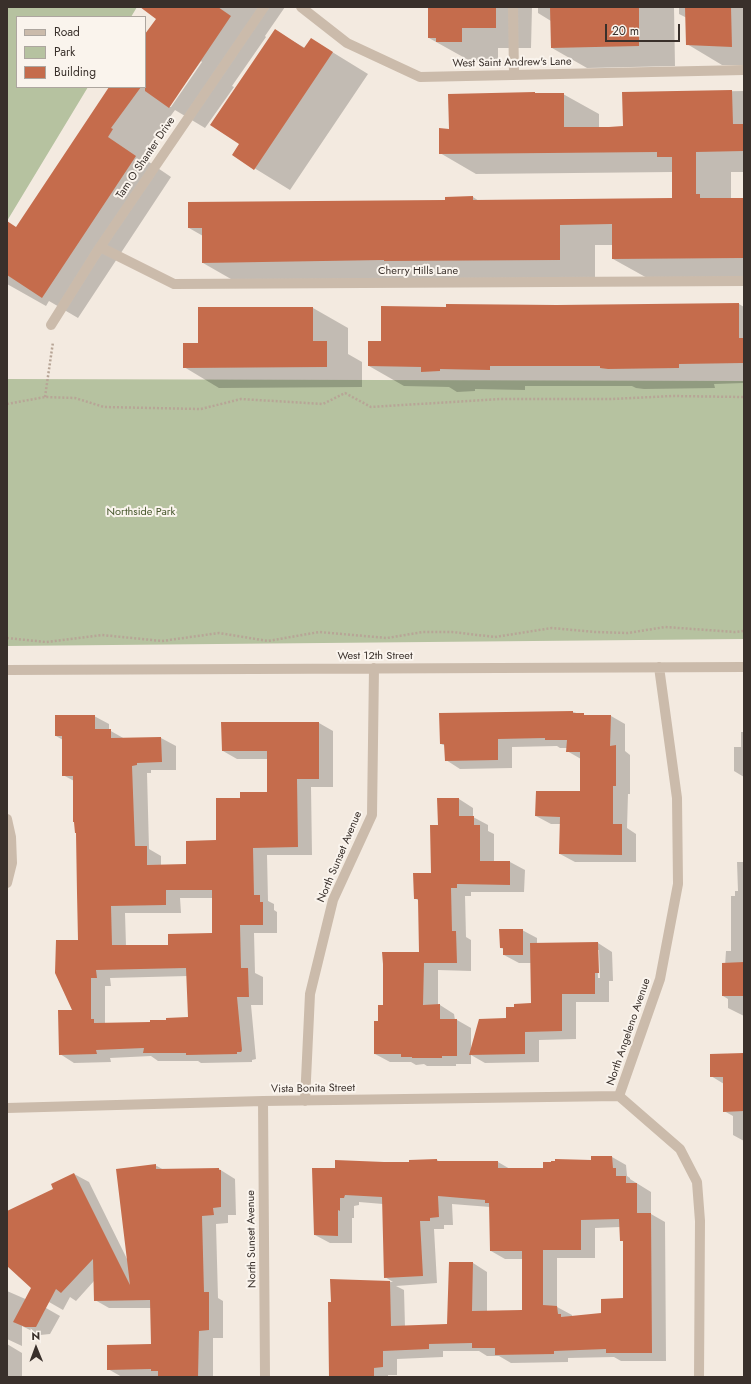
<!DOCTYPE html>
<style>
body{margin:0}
#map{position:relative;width:751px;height:1384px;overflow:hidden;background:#f3eae0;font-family:Jost,sans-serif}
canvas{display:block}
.frame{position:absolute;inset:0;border:8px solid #39302b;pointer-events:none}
.legend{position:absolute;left:16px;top:16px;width:130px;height:72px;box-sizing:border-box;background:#faf4ed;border:1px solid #ada69f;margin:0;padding:5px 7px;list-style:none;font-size:12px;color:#39302b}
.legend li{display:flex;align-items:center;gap:8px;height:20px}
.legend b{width:20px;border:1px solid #ada69f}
.north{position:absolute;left:16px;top:1328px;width:40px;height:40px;-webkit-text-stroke:3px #faf4ed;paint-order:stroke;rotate:359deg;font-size:11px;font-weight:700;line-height:16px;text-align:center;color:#39302b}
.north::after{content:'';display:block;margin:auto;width:14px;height:18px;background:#39302b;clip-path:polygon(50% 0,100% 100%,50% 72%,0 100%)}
.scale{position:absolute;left:605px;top:24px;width:75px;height:18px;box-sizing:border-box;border:2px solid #39302b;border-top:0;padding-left:5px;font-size:12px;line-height:14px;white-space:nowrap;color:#39302b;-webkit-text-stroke:3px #faf4ed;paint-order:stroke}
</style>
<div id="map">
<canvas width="751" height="1384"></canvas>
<div class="frame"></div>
<ul class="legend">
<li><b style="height:5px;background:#cbbbab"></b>Road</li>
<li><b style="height:11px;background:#b6c2a0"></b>Park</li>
<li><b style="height:11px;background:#c56c4c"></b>Building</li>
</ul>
<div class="north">N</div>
<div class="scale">20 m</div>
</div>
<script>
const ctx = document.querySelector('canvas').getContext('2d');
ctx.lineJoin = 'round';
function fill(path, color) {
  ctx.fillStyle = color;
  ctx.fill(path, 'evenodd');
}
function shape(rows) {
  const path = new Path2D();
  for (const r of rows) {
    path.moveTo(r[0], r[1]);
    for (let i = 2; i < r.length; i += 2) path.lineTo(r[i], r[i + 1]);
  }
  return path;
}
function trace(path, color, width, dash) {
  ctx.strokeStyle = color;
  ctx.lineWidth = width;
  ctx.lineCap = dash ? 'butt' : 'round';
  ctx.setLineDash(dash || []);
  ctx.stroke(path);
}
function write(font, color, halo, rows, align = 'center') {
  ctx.font = font + ' Jost,sans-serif';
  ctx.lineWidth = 4;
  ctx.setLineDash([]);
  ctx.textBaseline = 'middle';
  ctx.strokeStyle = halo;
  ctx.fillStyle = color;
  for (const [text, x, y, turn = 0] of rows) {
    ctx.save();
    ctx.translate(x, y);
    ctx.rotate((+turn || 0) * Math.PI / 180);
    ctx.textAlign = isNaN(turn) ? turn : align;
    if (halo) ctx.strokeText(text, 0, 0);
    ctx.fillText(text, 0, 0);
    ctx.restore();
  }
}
fill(shape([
 [7,7,137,7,131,17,17,17,17,87,88,87,7,221],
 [7,379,744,381,744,639,7,646]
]), '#b6c2a0');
fill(shape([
 [160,7,285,7,265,36,266,37,232,86,234,87,205,128,175,110,146,149,148,150,143,158,171,177,78,318,49,301,46,306,7,284,7,227,17,228,111,87,145,87,145,36,158,18],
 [201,61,202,62,171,107,168,107],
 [429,7,532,7,531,48,498,48,498,62,472,62,429,38],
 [538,7,674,7,675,66,587,68,552,48,551,21,538,13],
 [679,7,744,7,744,66,742,65,722,65,687,44,687,18,679,14],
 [275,31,305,48,311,39,368,74,290,190,233,155,241,144],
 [744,91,744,172,731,172,731,199,744,198,744,278,649,279,613,259,613,245,595,245,595,280,238,283,203,263,203,236,189,228,473,197,479,201,673,199,673,172,476,174,440,153,450,130,537,94,563,94,599,114,599,128,624,127,623,93],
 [739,304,744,307,744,383,714,384,715,388,644,389,636,388,632,386,525,386,525,390,475,389,475,391,457,392,449,387,404,386,369,366,382,342,447,308],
 [313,308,348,328,348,354,362,362,362,387,219,388,184,367,199,344],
 [573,712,587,716,611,716,625,724,625,751,630,755,630,794,628,794,627,828,636,834,636,862,575,862,560,854,561,824,551,824,536,816,581,792,581,759,567,751,568,748,560,748,557,746,512,747,512,768,460,769,446,760,446,746,441,744],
 [94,716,109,724,109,730,125,739,161,738,176,746,176,770,151,770,151,773,147,773,149,849,161,856,161,865,187,865,217,841,241,799,268,793,268,759,237,759,223,751,319,723,333,731,333,787,311,787,312,855,267,855,268,901,274,904,274,910,277,912,277,933,254,933,255,973,263,977,263,1005,251,1005,256,1059,252,1060,252,1062,201,1063,198,1061,158,1061,151,1056,110,1058,111,1062,74,1063,60,1054,74,1011,79,941,77,833,74,781,63,775,63,740,56,736],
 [180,898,213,898,213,934,169,946,126,946,125,913,181,913],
 [188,976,189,1018,151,1023,105,1024,105,986,111,986,110,978],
 [741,732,744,732,744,777,734,771,734,747,741,747],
 [459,799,473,808,473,817,488,825,488,831,494,834,494,862,510,862,525,870,524,892,471,892,471,896,465,896,466,937,471,940,471,971,438,970,438,1005,440,1005,454,1014,455,1020,457,1020,471,1028,471,1049,507,1019,532,1004,532,963,519,963,504,955,504,949,501,948,522,930,537,938,537,944,598,943,612,952,613,981,609,981,609,1002,576,1002,576,1039,539,1040,539,1062,485,1063,471,1055,471,1064,456,1064,456,1066,427,1066,424,1064,416,1065,411,1062,390,1062,375,1054,379,1022,384,1006,420,953,419,901,415,898,432,874,439,826],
 [597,950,599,950,600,978,598,978],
 [737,862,744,862,744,1016,728,1008,728,999,723,996,726,951,731,951,731,896,735,896,735,891,738,891],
 [744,1055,744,1141,733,1135,733,1116,724,1111,724,1084,711,1076],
 [612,1157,626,1165,627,1176,630,1178,630,1179,651,1192,651,1214,665,1222,666,1361,621,1361,614,1357,568,1358,568,1362,511,1363,499,1356,487,1356,479,1351,443,1351,443,1357,397,1359,397,1375,388,1375,388,1377,331,1377,331,1280,393,1282,385,1277,383,1204,359,1202,359,1205,354,1206,354,1218,352,1218,352,1243,330,1243,315,1235,336,1169,437,1160,440,1162,498,1162,510,1169,544,1169],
 [452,1204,490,1207,491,1251,505,1259,523,1259,523,1311,487,1311,487,1272,473,1263,450,1263,448,1325,405,1327,404,1290,396,1286,437,1283,434,1229,444,1229,444,1225,453,1225],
 [620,1227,621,1240,624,1242,624,1299,602,1314,572,1317,572,1315,557,1307,557,1258,595,1258,595,1228],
 [155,1165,164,1170,219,1169,235,1179,236,1215,228,1215,228,1223,216,1224,218,1298,223,1301,223,1338,213,1338,213,1377,122,1377,108,1369,152,1345,152,1308,109,1308,95,1300,94,1281,76,1301,70,1297,63,1310,49,1302,7,1265,7,1214,55,1189,74,1174,89,1182,128,1261],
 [7,1291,46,1308,60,1316,50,1334,40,1335,22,1326,22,1346,7,1339],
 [7,1344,22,1353,22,1376,7,1377]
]), '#0003');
fill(shape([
 [140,7,218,7,231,16,169,108,145,91,145,34,156,19],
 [428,7,496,7,496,28,462,28,462,42,436,42,436,38,428,38],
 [550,7,639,7,639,46,551,48],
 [685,7,731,7,732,47,686,45],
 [275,29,304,48,311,38,333,52,254,170,232,155,239,144,210,125],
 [109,87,141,87,111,128,113,129,108,137,136,156,42,298,7,275,7,221,16,227],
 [732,90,733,124,744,124,744,151,696,152,696,194,700,194,700,198,744,198,744,258,612,259,612,224,560,225,560,260,384,261,384,260,202,263,202,228,188,228,188,202,445,200,445,197,473,196,473,200,672,198,672,157,657,157,657,152,439,154,439,128,449,129,448,94,535,92,535,93,564,93,564,127,609,127,623,126,622,92],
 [739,303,739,338,744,338,744,363,679,364,679,368,608,369,600,368,600,366,490,366,490,370,440,369,440,371,421,372,421,367,368,366,368,341,381,341,381,306,446,307,446,304,557,305],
 [198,307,313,307,313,341,327,341,327,367,183,368,183,343,198,343],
 [573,711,573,713,584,713,584,715,611,715,610,746,616,745,616,786,613,786,613,824,622,824,622,855,559,854,560,817,535,816,536,791,580,791,580,752,566,752,567,740,545,740,545,738,498,739,498,760,445,761,444,744,440,744,439,713],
 [55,715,95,715,95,729,111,729,111,738,161,737,162,762,137,763,137,765,132,766,135,846,147,846,147,865,186,864,186,841,216,840,216,798,240,798,240,792,267,792,267,751,222,751,221,722,319,722,319,779,297,779,298,847,253,848,254,895,260,895,260,902,263,902,263,925,240,925,241,968,248,968,249,997,237,997,242,1050,241,1052,237,1052,237,1054,186,1055,186,1053,143,1053,144,1048,96,1050,97,1054,59,1055,58,1010,72,1010,55,973,56,940,78,940,77,893,76,833,75,833,74,822,73,822,73,776,62,776,62,736,55,736],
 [166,890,212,890,212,933,168,934,168,945,112,945,111,906,166,905],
 [186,968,188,1017,166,1018,166,1020,150,1020,150,1022,94,1023,94,1019,91,1019,91,978,97,978,96,970],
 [437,798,459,798,459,816,474,816,474,825,480,825,480,861,510,861,510,885,457,884,457,888,451,888,452,931,456,931,457,963,424,963,423,1005,440,1004,440,1019,457,1019,457,1056,442,1056,442,1058,412,1058,412,1057,401,1057,401,1054,374,1054,374,1021,378,1021,378,1005,383,1005,383,964,382,952,419,952,418,899,414,899,413,873,431,873,430,825,438,825],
 [499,929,523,929,523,955,503,955,503,948,500,948],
 [598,942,599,973,595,973,595,994,562,994,562,1031,525,1032,525,1054,469,1055,479,1019,506,1018,506,1007,514,1007,514,1004,531,1003,530,943],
 [744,962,744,996,722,996,722,963],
 [744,1053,744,1111,723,1112,723,1077,710,1077,710,1054],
 [591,1156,612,1156,613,1168,616,1168,616,1176,626,1176,626,1183,637,1183,637,1213,651,1213,652,1353,606,1353,606,1349,554,1351,554,1354,495,1355,495,1348,472,1348,472,1343,429,1344,429,1349,383,1351,383,1367,374,1368,374,1377,329,1377,328,1302,331,1302,330,1279,390,1281,391,1326,447,1324,449,1262,473,1262,472,1311,522,1310,522,1251,490,1251,489,1203,485,1203,485,1200,438,1196,439,1217,430,1218,430,1221,420,1221,423,1276,384,1278,382,1197,345,1195,344,1198,340,1198,340,1211,338,1210,338,1236,314,1235,312,1168,335,1168,335,1160,384,1162,409,1162,409,1160,437,1159,437,1161,498,1161,498,1168,543,1168,543,1162,551,1162,551,1161,555,1161,555,1159,591,1160],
 [619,1219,620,1241,623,1241,623,1298,601,1299,601,1313,561,1317,561,1314,558,1314,557,1306,543,1305,543,1250,581,1250,581,1220],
 [156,1164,156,1169,219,1168,219,1170,221,1170,221,1207,213,1208,214,1215,202,1216,204,1292,209,1292,209,1330,199,1331,198,1377,158,1377,158,1371,151,1371,151,1369,107,1370,107,1345,151,1344,150,1300,94,1301,93,1259,61,1293,56,1289,36,1327,25,1327,13,1322,31,1288,7,1266,7,1211,53,1189,51,1184,74,1173,130,1285,116,1169]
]), '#c56c4c');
trace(shape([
 [45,397,53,342],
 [7,404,45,397,75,398,104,407,201,409,241,399,323,404,345,393,371,407,500,399,612,399,672,396,744,397],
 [7,638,46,642,102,635,162,641,219,633,268,641,319,632,387,638,423,632,452,632,495,637,552,628,595,632,628,633,665,627,735,632,744,631]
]), '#b7a596', 2.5, [2, 2]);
trace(shape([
 [301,7,347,43,420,77,744,70],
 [513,7,514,75],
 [100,247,174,284,744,281],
 [51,325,100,247,264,7],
 [659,667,677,798,678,884,660,979,619,1096,680,1149,697,1182,700,1221,699,1377],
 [7,670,744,667],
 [7,819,11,837,12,863,7,883],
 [263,1101,265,1377],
 [305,1101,310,994,333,900,372,815,374,668],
 [7,1108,263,1101,619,1096]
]), '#cbbbab', 10);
write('11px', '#39302b', '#faf4ed', [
 ["West Saint Andrew's Lane",512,63,-1],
 ["Tam O Shanter Drive",146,158,-56],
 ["Cherry Hills Lane",418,271],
 ["West 12th Street",375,656],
 ["North Sunset Avenue",340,857,-67],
 ["North Angeleno Avenue",629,1032,-71],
 ["Vista Bonita Street",313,1089,-1],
 ["North Sunset Avenue",252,1239,-91]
]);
write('11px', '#48582e', '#faf4ed', [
 ["Northside Park",141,512]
]);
</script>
